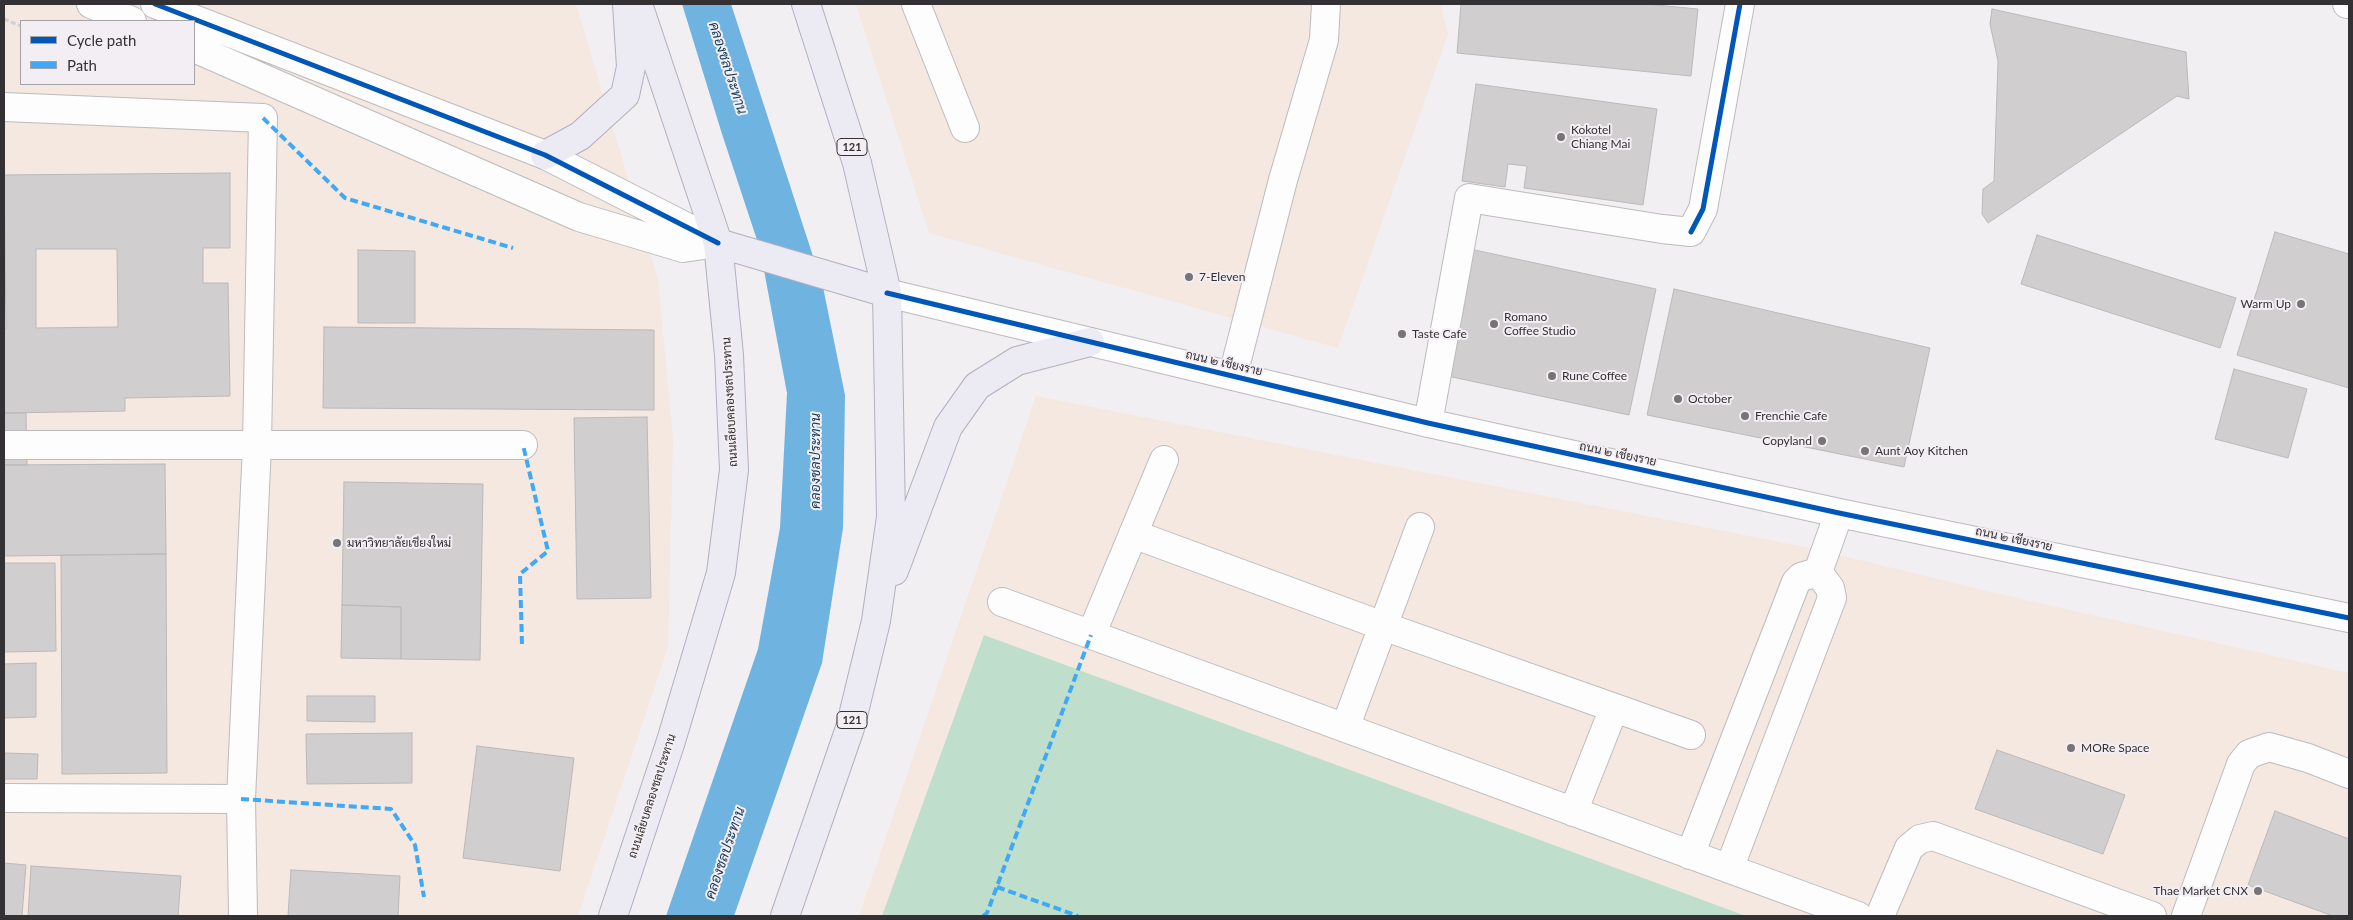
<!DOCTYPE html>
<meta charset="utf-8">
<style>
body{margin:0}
#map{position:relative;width:2353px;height:920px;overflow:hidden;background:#f2eff2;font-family:Lato,sans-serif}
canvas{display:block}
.frame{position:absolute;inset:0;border:5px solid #333133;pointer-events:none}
.legend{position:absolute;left:20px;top:20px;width:175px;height:65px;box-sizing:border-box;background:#f3eef3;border:1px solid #a6a2a6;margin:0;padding:6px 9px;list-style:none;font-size:15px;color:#333133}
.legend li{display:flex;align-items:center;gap:10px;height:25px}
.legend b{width:25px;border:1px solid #a6a2a6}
</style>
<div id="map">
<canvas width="2353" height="920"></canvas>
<div class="frame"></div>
<ul class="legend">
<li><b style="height:6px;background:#0057b8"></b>Cycle path</li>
<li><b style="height:6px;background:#3fa9f5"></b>Path</li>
</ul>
</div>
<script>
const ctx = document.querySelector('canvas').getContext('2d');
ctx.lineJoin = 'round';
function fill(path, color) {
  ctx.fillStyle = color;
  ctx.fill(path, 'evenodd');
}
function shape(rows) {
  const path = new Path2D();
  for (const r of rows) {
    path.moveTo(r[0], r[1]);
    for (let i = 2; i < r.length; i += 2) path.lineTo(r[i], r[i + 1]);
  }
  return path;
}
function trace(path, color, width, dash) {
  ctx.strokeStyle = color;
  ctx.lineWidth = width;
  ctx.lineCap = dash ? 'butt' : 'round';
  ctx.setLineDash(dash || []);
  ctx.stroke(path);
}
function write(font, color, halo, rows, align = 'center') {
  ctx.font = font + ' Lato,Sarabun,sans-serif';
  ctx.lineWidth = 4;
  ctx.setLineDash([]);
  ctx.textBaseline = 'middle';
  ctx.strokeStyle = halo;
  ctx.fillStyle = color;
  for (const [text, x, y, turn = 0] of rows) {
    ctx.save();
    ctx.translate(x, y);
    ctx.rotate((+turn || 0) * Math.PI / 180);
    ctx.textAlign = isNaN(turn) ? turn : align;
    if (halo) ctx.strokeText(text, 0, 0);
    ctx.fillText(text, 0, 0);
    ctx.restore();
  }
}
fill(shape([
 [4,4,576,4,658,279,673,439,668,647,578,916,4,916],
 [21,21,194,21,194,84,21,84],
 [856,4,1441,4,1448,34,1338,348,929,233],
 [1036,396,1810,548,2004,595,2349,673,2349,916,859,916]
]), '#f4e8e0');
fill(shape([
 [984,635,1746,916,882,916]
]), '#c0decc');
fill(shape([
 [682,4,731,4,823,287,845,395,843,528,822,663,734,916,666,916,758,649,780,528,787,393,760,249,722,134]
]), '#6fb3e0');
const building = shape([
 [1461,4,1645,4,1698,9,1691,76,1457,53,1461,4],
 [1992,9,2186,52,2189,99,2177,96,1988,223,1982,214,1983,189,1994,181,1998,61,1990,24,1992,9],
 [1476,84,1657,109,1643,205,1524,188,1527,166,1508,164,1505,187,1462,181,1476,84],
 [230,173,230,248,203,248,203,283,228,283,230,396,125,398,125,411,4,413,4,329,6,329,4,175,230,173],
 [36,249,117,249,118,327,36,328,36,249],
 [2275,232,2349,254,2349,388,2237,355,2275,232],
 [2037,235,2236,298,2220,348,2021,284,2037,235],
 [1470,249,1656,289,1629,415,1443,375,1470,249],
 [358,250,415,251,415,323,358,323,358,250],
 [1674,289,1930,348,1904,467,1647,415,1674,289],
 [324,327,654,330,654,410,323,408,324,327],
 [2234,369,2307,389,2288,458,2215,439,2234,369],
 [4,413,26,413,27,465,4,465,4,413],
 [647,417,651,598,577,599,574,418,647,417],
 [165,464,166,554,4,556,4,465,165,464],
 [344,482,483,484,480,660,401,659,401,607,342,605,344,482],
 [166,554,167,773,62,774,61,555,166,554],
 [4,563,55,563,56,651,4,652,4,563],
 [342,605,401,607,401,659,341,658,342,605],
 [36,663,36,717,4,718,4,664,36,663],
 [307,696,375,696,375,722,307,721,307,696],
 [412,733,412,783,307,784,306,734,412,733],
 [477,746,574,758,560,871,463,858,477,746],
 [1997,750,2125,795,2103,854,1975,809,1997,750],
 [4,753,38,754,37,779,4,779,4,753],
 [2275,811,2349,839,2349,916,2333,916,2248,885,2275,811],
 [4,863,26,865,22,916,4,916,4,863],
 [31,866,181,876,178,916,28,916,31,866],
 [291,870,400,876,398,916,288,916,291,870]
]);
fill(building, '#d0cecf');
trace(building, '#bbb9ba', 1);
const minor = shape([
 [91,4,132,21],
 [155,4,545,155,718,243],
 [916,4,965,128],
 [2347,4,2349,4],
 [194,48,579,217,683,248,718,243],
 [4,107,263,118,257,445,241,799,243,916],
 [887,293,1428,423,1839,513,2349,618],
 [1233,375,1283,180,1324,40,1326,4],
 [1428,423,1469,198,1662,229,1691,232,1703,209,1740,4],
 [4,445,523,445],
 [1133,534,1383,626,1691,735],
 [1002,602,1858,916],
 [1091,635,1164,460],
 [1345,728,1420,527],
 [4,798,241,799],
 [1573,812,1614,708],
 [1690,855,1796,582,1801,577,1818,572,1839,513],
 [1729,869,1832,598,1830,588,1818,572],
 [1880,916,1909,848,1920,839,1933,836,2152,916],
 [2186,916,2241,764,2249,754,2269,747,2308,758,2349,774]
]);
const major = shape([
 [545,155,580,136,625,95,631,67,627,4],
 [718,243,887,293],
 [894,571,948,427,977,386,1017,361,1090,342],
 [613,916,671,741,721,573,734,470,729,355,718,243,638,4],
 [785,916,850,728,876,621,891,517,887,293,857,163,806,4]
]);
trace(minor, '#bdbbbd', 30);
trace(major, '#b3afc0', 30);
trace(shape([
 [4,19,21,26]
]), '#d0d0d0', 3, [5, 2.5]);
trace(minor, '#fdfdfd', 28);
trace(major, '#eceaf3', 28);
trace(shape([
 [263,118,345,198,513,248],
 [522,644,520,574,548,551,523,445],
 [241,799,391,809,415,845,424,897],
 [997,887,1078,916],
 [983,916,987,913,1091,635]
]), '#3fa9f5', 4, [8, 4]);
trace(shape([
 [155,4,545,155,718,243],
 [1691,232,1703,209,1740,4],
 [887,293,1428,423,1839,513,2349,618]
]), '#0057b8', 5);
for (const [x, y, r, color] of [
 [1561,137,5,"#767476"],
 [1189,277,5,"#767476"],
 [2301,304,5,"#767476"],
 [1494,324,5,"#767476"],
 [1402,334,5,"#767476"],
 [1552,376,5,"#767476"],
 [1678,399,5,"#767476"],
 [1745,416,5,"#767476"],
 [1822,441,5,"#767476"],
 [1865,451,5,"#767476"],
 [337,543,5,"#767476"],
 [2071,748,5,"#767476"],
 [2258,891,5,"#767476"]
]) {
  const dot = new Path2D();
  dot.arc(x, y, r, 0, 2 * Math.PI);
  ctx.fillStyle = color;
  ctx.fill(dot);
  trace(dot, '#f3eef3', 2);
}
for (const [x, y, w] of [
 [852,147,30],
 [852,720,30]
]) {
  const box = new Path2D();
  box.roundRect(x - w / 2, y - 8.5, w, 17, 4);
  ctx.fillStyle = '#f3eef3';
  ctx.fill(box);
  trace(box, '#333133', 1);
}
write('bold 11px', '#333133', null, [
 ["121",852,147],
 ["121",852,720]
]);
write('12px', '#333133', '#f3eef3', [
 ["Kokotel",1571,130],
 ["Chiang Mai",1571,144],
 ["7-Eleven",1199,277],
 ["Warm Up",2291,304,"right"],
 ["Romano",1504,317],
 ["Coffee Studio",1504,331],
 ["Taste Cafe",1412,334],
 ["Rune Coffee",1562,376],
 ["October",1688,399],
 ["Frenchie Cafe",1755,416],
 ["Copyland",1812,441,"right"],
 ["Aunt Aoy Kitchen",1875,451],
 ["มหาวิทยาลัยเชียงใหม่",347,543],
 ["MORe Space",2081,748],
 ["Thae Market CNX",2248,891,"right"]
], 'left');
write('12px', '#333133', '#f3eef3', [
 ["ถนน ๒ เชียงราย",1224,363,13],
 ["ถนนเลียบคลองชลประทาน",730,402,-93],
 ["ถนน ๒ เชียงราย",1618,454,12],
 ["ถนน ๒ เชียงราย",2014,539,12],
 ["ถนนเลียบคลองชลประทาน",652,796,-72]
]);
write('italic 14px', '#143c56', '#f3eef3', [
 ["คลองชลประทาน",728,68,72],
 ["คลองชลประทาน",815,461,-90],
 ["คลองชลประทาน",725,853,-71]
]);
</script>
